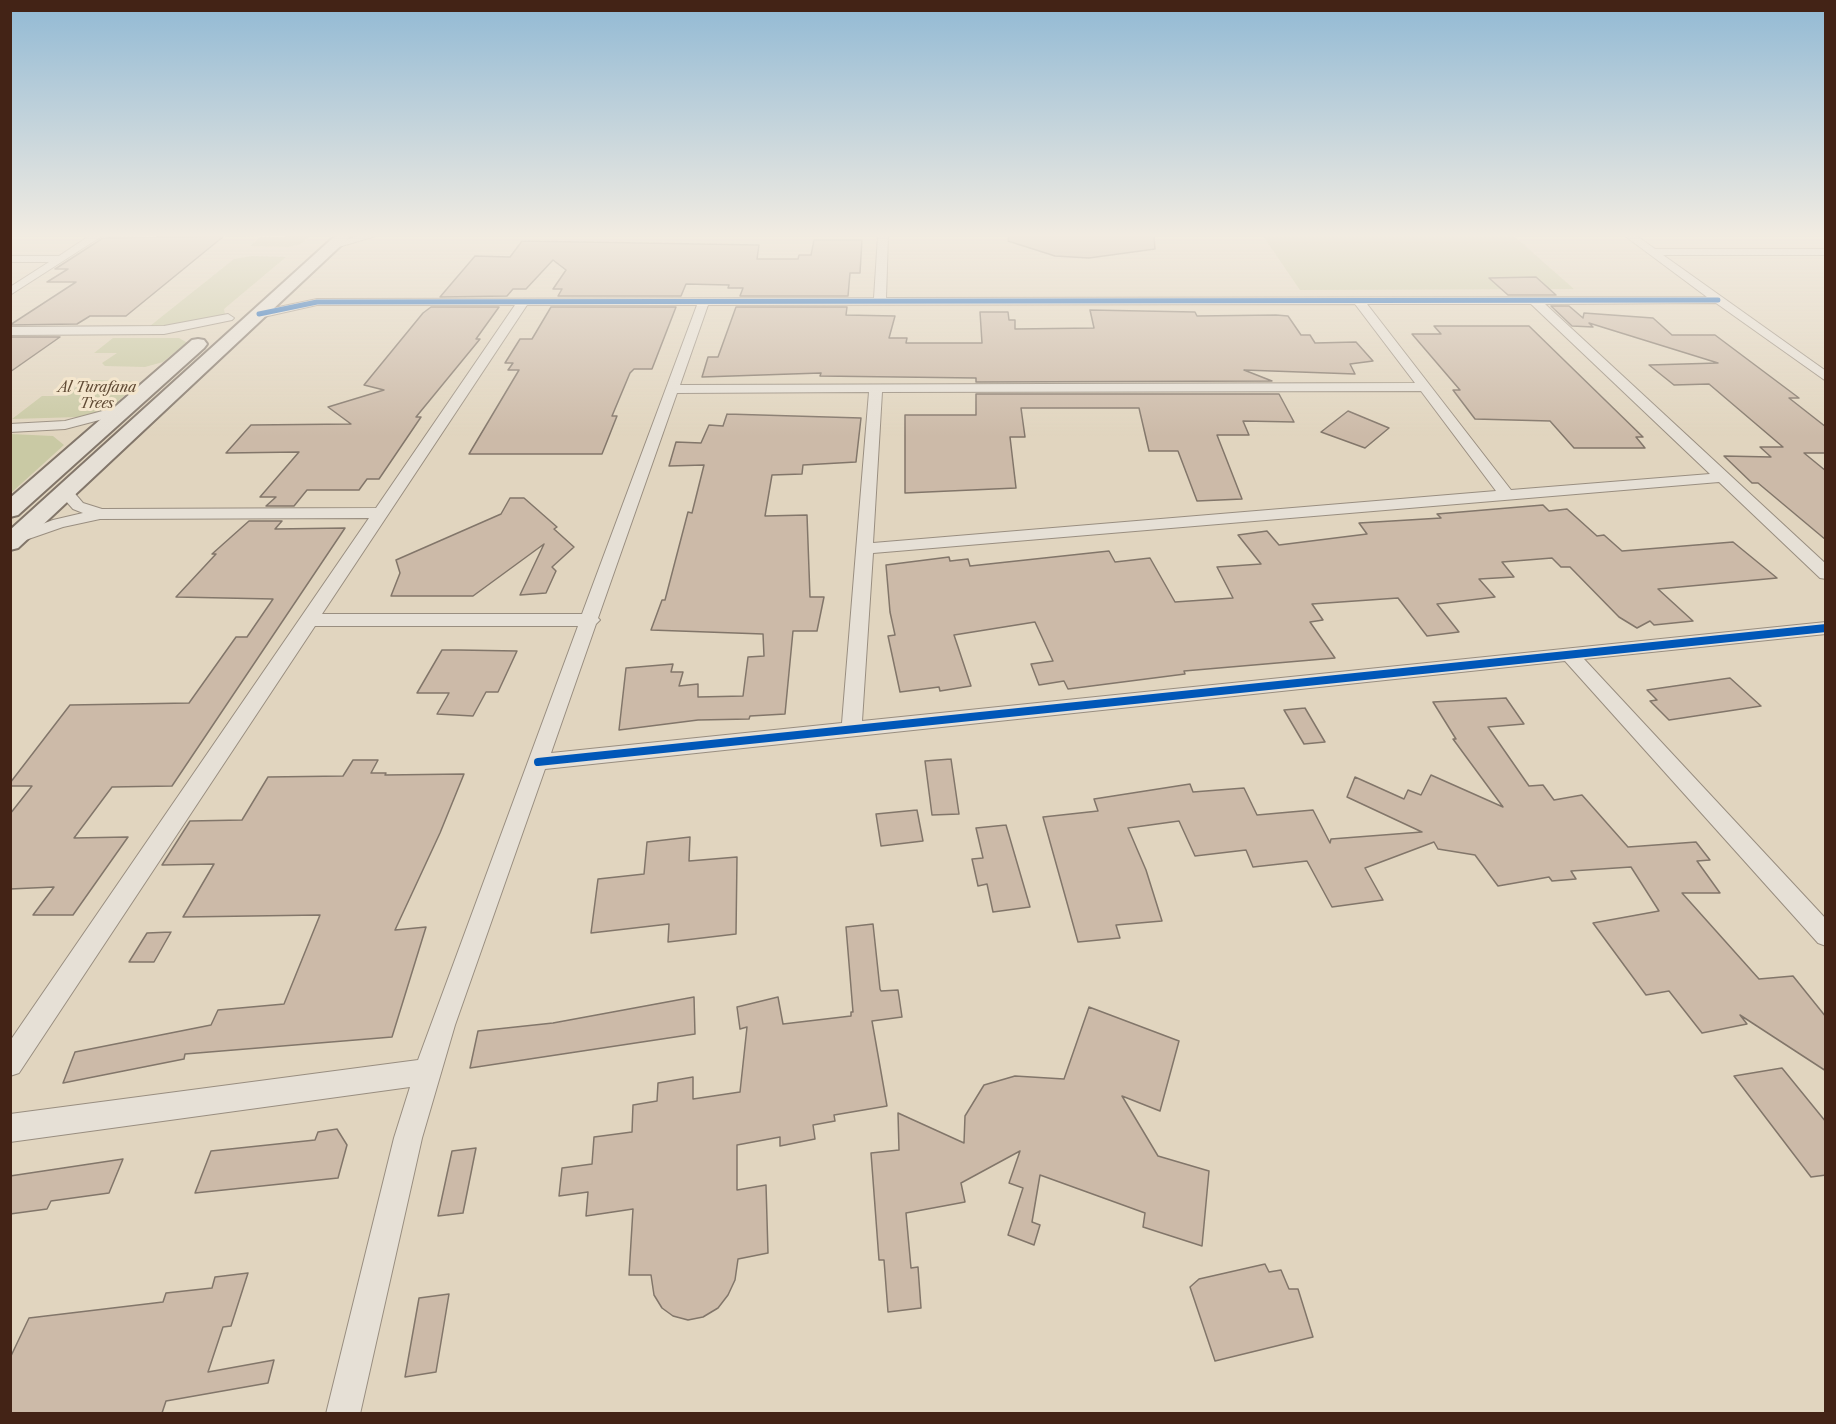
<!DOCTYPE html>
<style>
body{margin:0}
#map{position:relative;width:1836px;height:1424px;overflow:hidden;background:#e1d5bf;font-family:"Libre Caslon Text",serif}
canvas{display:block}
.frame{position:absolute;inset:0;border:12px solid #432316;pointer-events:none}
</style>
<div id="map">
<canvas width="1836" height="1424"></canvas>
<div class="frame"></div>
</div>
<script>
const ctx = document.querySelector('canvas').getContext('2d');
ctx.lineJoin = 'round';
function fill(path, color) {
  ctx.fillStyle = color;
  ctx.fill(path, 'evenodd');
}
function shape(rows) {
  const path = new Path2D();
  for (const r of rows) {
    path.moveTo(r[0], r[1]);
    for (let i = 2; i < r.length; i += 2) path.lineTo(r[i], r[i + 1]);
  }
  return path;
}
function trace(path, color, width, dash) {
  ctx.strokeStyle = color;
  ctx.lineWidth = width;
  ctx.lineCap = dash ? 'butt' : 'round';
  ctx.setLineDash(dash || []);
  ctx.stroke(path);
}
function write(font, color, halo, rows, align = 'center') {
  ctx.font = font + ' "Libre Caslon Text",serif';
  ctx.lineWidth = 6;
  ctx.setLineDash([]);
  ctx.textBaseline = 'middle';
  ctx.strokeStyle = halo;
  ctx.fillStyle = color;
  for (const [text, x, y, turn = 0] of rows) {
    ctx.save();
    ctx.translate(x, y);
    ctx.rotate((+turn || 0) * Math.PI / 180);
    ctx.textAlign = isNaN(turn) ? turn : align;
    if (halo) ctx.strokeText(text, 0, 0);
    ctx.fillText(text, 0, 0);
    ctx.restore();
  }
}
fill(shape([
 [310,236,301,244,289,247,250,246,260,237,242,237],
 [1263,236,1514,236,1574,289,1300,290],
 [252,256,286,257,224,309,225,314,190,325,150,326,234,259],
 [113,338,179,338,186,342,186,349,175,352,163,362,145,367,105,366,102,363,117,353,94,353],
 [94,380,136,381,138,384,118,401,122,404,104,412,79,417,12,419,42,396,67,396,78,385],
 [11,434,53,436,64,445,11,493]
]), '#c9c9a4');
const building = shape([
 [224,236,126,316,90,316,77,324,10,325,76,282,47,282,68,269,55,269,103,238,224,236],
 [1009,236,1154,236,1155,249,1089,258,1055,256,1008,241,1009,236],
 [814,240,862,240,860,273,850,273,848,296,740,296,743,288,728,288,729,285,686,284,681,296,558,296,562,289,553,289,566,270,553,260,526,289,513,289,507,296,440,297,475,256,510,257,522,241,759,245,757,259,798,259,799,255,811,255,814,240],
 [1536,277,1556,295,1508,295,1489,278,1536,277],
 [1551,306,1569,306,1583,318,1584,313,1653,318,1672,335,1715,335,1799,398,1789,398,1826,427,1826,453,1804,453,1826,471,1826,540,1758,483,1752,483,1724,456,1771,457,1760,447,1783,447,1709,384,1674,385,1649,365,1718,363,1589,323,1593,327,1572,326,1551,306],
 [431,307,499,307,476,339,480,339,416,417,421,417,379,479,367,479,359,490,307,490,294,506,266,506,276,497,260,497,299,452,226,453,251,425,351,424,328,407,384,390,364,385,423,313,431,307],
 [551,307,676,307,652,369,634,369,630,373,612,416,617,416,602,454,469,454,519,370,508,370,513,363,505,363,520,339,532,339,551,307],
 [736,307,847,307,846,315,895,316,889,338,907,338,906,343,982,343,980,312,1008,312,1009,320,1015,320,1015,329,1094,328,1090,310,1195,312,1197,316,1276,315,1288,316,1301,335,1310,335,1315,343,1356,342,1373,361,1350,364,1355,374,1244,370,1272,381,976,382,976,378,820,376,821,373,702,377,708,357,718,357,736,307],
 [1434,326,1529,326,1643,437,1636,437,1645,448,1574,448,1550,421,1475,419,1453,390,1460,390,1412,334,1441,334,1434,326],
 [10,337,60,337,10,372,10,337],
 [976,394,1279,394,1294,422,1243,421,1249,435,1217,435,1242,499,1197,501,1178,451,1149,451,1139,408,1021,408,1025,437,1010,437,1016,488,905,493,905,415,976,415,976,394],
 [1348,411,1389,428,1365,448,1321,432,1348,411],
 [727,414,861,418,856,462,803,465,802,474,772,475,765,516,807,515,810,597,824,597,817,631,793,631,785,714,750,716,749,719,698,720,619,730,626,668,673,664,671,672,683,672,679,686,698,684,698,697,743,696,748,657,764,656,763,634,651,630,662,600,665,600,688,512,692,513,704,465,669,466,676,442,701,443,709,425,723,426,727,414],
 [510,498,524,498,557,527,554,529,574,547,552,567,556,571,546,593,520,595,544,544,473,596,391,596,400,573,396,560,501,514,510,498],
 [1543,505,1549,511,1567,509,1597,536,1604,535,1622,551,1733,542,1777,578,1658,589,1693,621,1654,625,1650,621,1637,628,1619,617,1570,567,1561,567,1552,558,1502,562,1514,577,1479,579,1495,597,1437,604,1459,632,1427,636,1398,598,1312,604,1323,620,1310,622,1335,658,1184,671,1185,674,1068,689,1064,681,1039,685,1031,664,1053,661,1035,622,954,635,971,686,940,691,939,687,900,692,888,636,895,635,890,612,886,565,949,557,950,561,968,559,970,566,1109,551,1115,562,1150,558,1175,602,1233,598,1217,567,1261,564,1238,535,1267,531,1279,545,1367,534,1359,523,1441,518,1437,514,1543,505],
 [249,521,282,521,275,529,345,528,172,786,112,787,74,838,128,837,73,915,33,915,54,887,10,889,10,814,32,786,10,786,10,783,70,705,189,703,236,637,247,637,273,599,176,597,216,554,212,554,249,521],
 [442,650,459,650,517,651,498,692,486,692,473,716,437,714,449,693,417,693,442,650],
 [1730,678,1761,706,1669,720,1650,701,1657,700,1647,690,1730,678],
 [1506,698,1524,724,1488,727,1529,786,1543,785,1554,800,1582,795,1628,847,1696,842,1710,860,1697,861,1720,893,1682,893,1759,979,1793,976,1826,1017,1826,1071,1740,1015,1747,1024,1702,1033,1669,991,1646,995,1593,923,1659,911,1631,867,1571,871,1576,879,1552,881,1549,877,1498,886,1475,855,1438,849,1434,842,1365,868,1383,900,1332,907,1307,861,1253,867,1246,850,1195,856,1179,821,1128,828,1146,870,1162,921,1116,925,1120,938,1078,942,1043,817,1098,811,1094,799,1190,784,1193,792,1244,788,1257,815,1313,810,1330,843,1331,839,1422,832,1347,797,1355,777,1404,799,1408,790,1421,795,1431,775,1503,807,1453,739,1456,739,1433,702,1506,698],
 [1305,708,1325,742,1304,744,1284,710,1305,708],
 [951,759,959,814,932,815,925,761,951,759],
 [353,760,378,760,371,773,386,773,385,775,464,774,440,833,395,930,426,927,392,1037,185,1054,184,1059,63,1083,75,1052,211,1025,218,1010,284,1004,320,915,183,917,214,864,162,865,190,821,242,820,268,777,343,776,353,760],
 [917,810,923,841,881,846,876,814,917,810],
 [1006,825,1030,907,993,912,987,884,978,886,972,859,983,858,976,828,1006,825],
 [690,837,689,861,737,857,736,934,668,942,669,924,591,933,598,879,644,874,647,842,690,837],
 [873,924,880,989,881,991,898,990,902,1017,872,1021,887,1106,834,1115,835,1121,813,1125,815,1139,780,1146,780,1137,737,1145,737,1190,766,1185,768,1253,738,1259,735,1280,728,1295,718,1308,703,1317,688,1320,673,1316,662,1308,654,1295,651,1275,629,1275,633,1209,586,1216,588,1192,559,1196,562,1168,592,1164,594,1137,632,1132,633,1105,657,1101,658,1083,693,1077,693,1099,740,1092,747,1027,740,1029,737,1007,778,997,783,1024,851,1016,851,1012,853,1012,846,927,873,924],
 [171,932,154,962,129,962,147,933,171,932],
 [694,997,695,1034,470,1068,478,1031,553,1023,694,997],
 [1089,1007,1179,1041,1160,1111,1122,1096,1158,1156,1209,1171,1202,1246,1143,1227,1145,1213,1040,1175,1032,1222,1040,1225,1034,1245,1008,1235,1023,1188,1009,1183,1020,1151,961,1183,965,1202,906,1213,911,1268,918,1267,921,1308,888,1312,884,1260,879,1260,871,1153,899,1150,898,1113,964,1143,965,1116,984,1085,1015,1076,1064,1079,1089,1007],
 [1782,1068,1826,1122,1826,1175,1811,1177,1734,1076,1782,1068],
 [337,1129,347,1145,338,1178,195,1193,211,1151,315,1140,318,1132,337,1129],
 [476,1148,463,1213,438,1216,452,1151,476,1148],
 [123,1159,109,1193,51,1201,47,1209,10,1214,10,1176,123,1159],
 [1265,1264,1269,1272,1281,1270,1289,1289,1298,1289,1313,1337,1215,1361,1190,1287,1199,1279,1265,1264],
 [248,1273,231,1326,223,1327,208,1372,274,1360,268,1383,166,1401,162,1413,10,1413,10,1358,29,1318,163,1302,166,1293,212,1288,215,1277,248,1273],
 [449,1294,436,1372,405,1377,419,1298,449,1294]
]);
fill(building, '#ccbaa8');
trace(building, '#82766a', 1.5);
const street = shape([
 [89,236,102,236,10,295,10,287,49,262,10,262,10,256,59,256,89,236],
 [357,236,376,236,335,248,330,245,357,236],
 [878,236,888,236,886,298,1707,297,1625,236,1637,236,1655,249,1826,249,1826,255,1663,255,1826,371,1826,381,1716,303,1545,304,1826,564,1826,579,1820,578,1719,482,873,553,862,721,1826,622,1826,634,1584,659,1826,919,1826,946,1818,943,1565,661,545,769,455,1025,422,1138,360,1414,326,1414,394,1138,410,1087,10,1142,10,1114,418,1060,578,626,315,626,19,1073,10,1076,10,1041,369,518,100,519,63,527,17,543,11,541,10,536,53,520,83,513,73,509,58,492,66,487,71,489,83,503,102,509,376,508,515,305,317,305,259,318,253,314,255,312,317,299,874,298,878,236],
 [1355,304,1415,383,680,385,708,305,1355,304],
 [1367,304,1531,304,1710,474,1511,490,1367,304],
 [527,305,697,305,582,614,322,614,527,305],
 [1421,391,1496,491,873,543,882,392,1421,391],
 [869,392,842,723,551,753,596,624,600,620,598,618,677,393,869,392],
 [228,314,234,318,232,320,164,334,10,335,10,327,164,326,228,314],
 [125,405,132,409,130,412,65,429,10,432,10,424,65,421,125,405]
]);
const secondary = shape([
 [335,236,351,236,18,548,10,550,10,530,335,236],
 [198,339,204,340,207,344,204,348,18,515,10,517,10,498,192,340,198,339]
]);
trace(street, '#998e80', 2);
trace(secondary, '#82766a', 4);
fill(street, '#e6e0d6');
fill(secondary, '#e6e0d6');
trace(shape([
 [259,314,317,302,1718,300]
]), '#0057b8', 5);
trace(shape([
 [538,762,1826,628]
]), '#0057b8', 8);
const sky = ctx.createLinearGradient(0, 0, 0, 436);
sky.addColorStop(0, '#91b9d4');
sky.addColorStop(0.54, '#f2ece2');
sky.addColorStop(1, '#f2ece200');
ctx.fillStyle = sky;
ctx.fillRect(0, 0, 1836, 436);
write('italic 14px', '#604a34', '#f4e6cd', [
 ["Al Turafana",97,388],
 ["Trees",97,404]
]);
</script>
